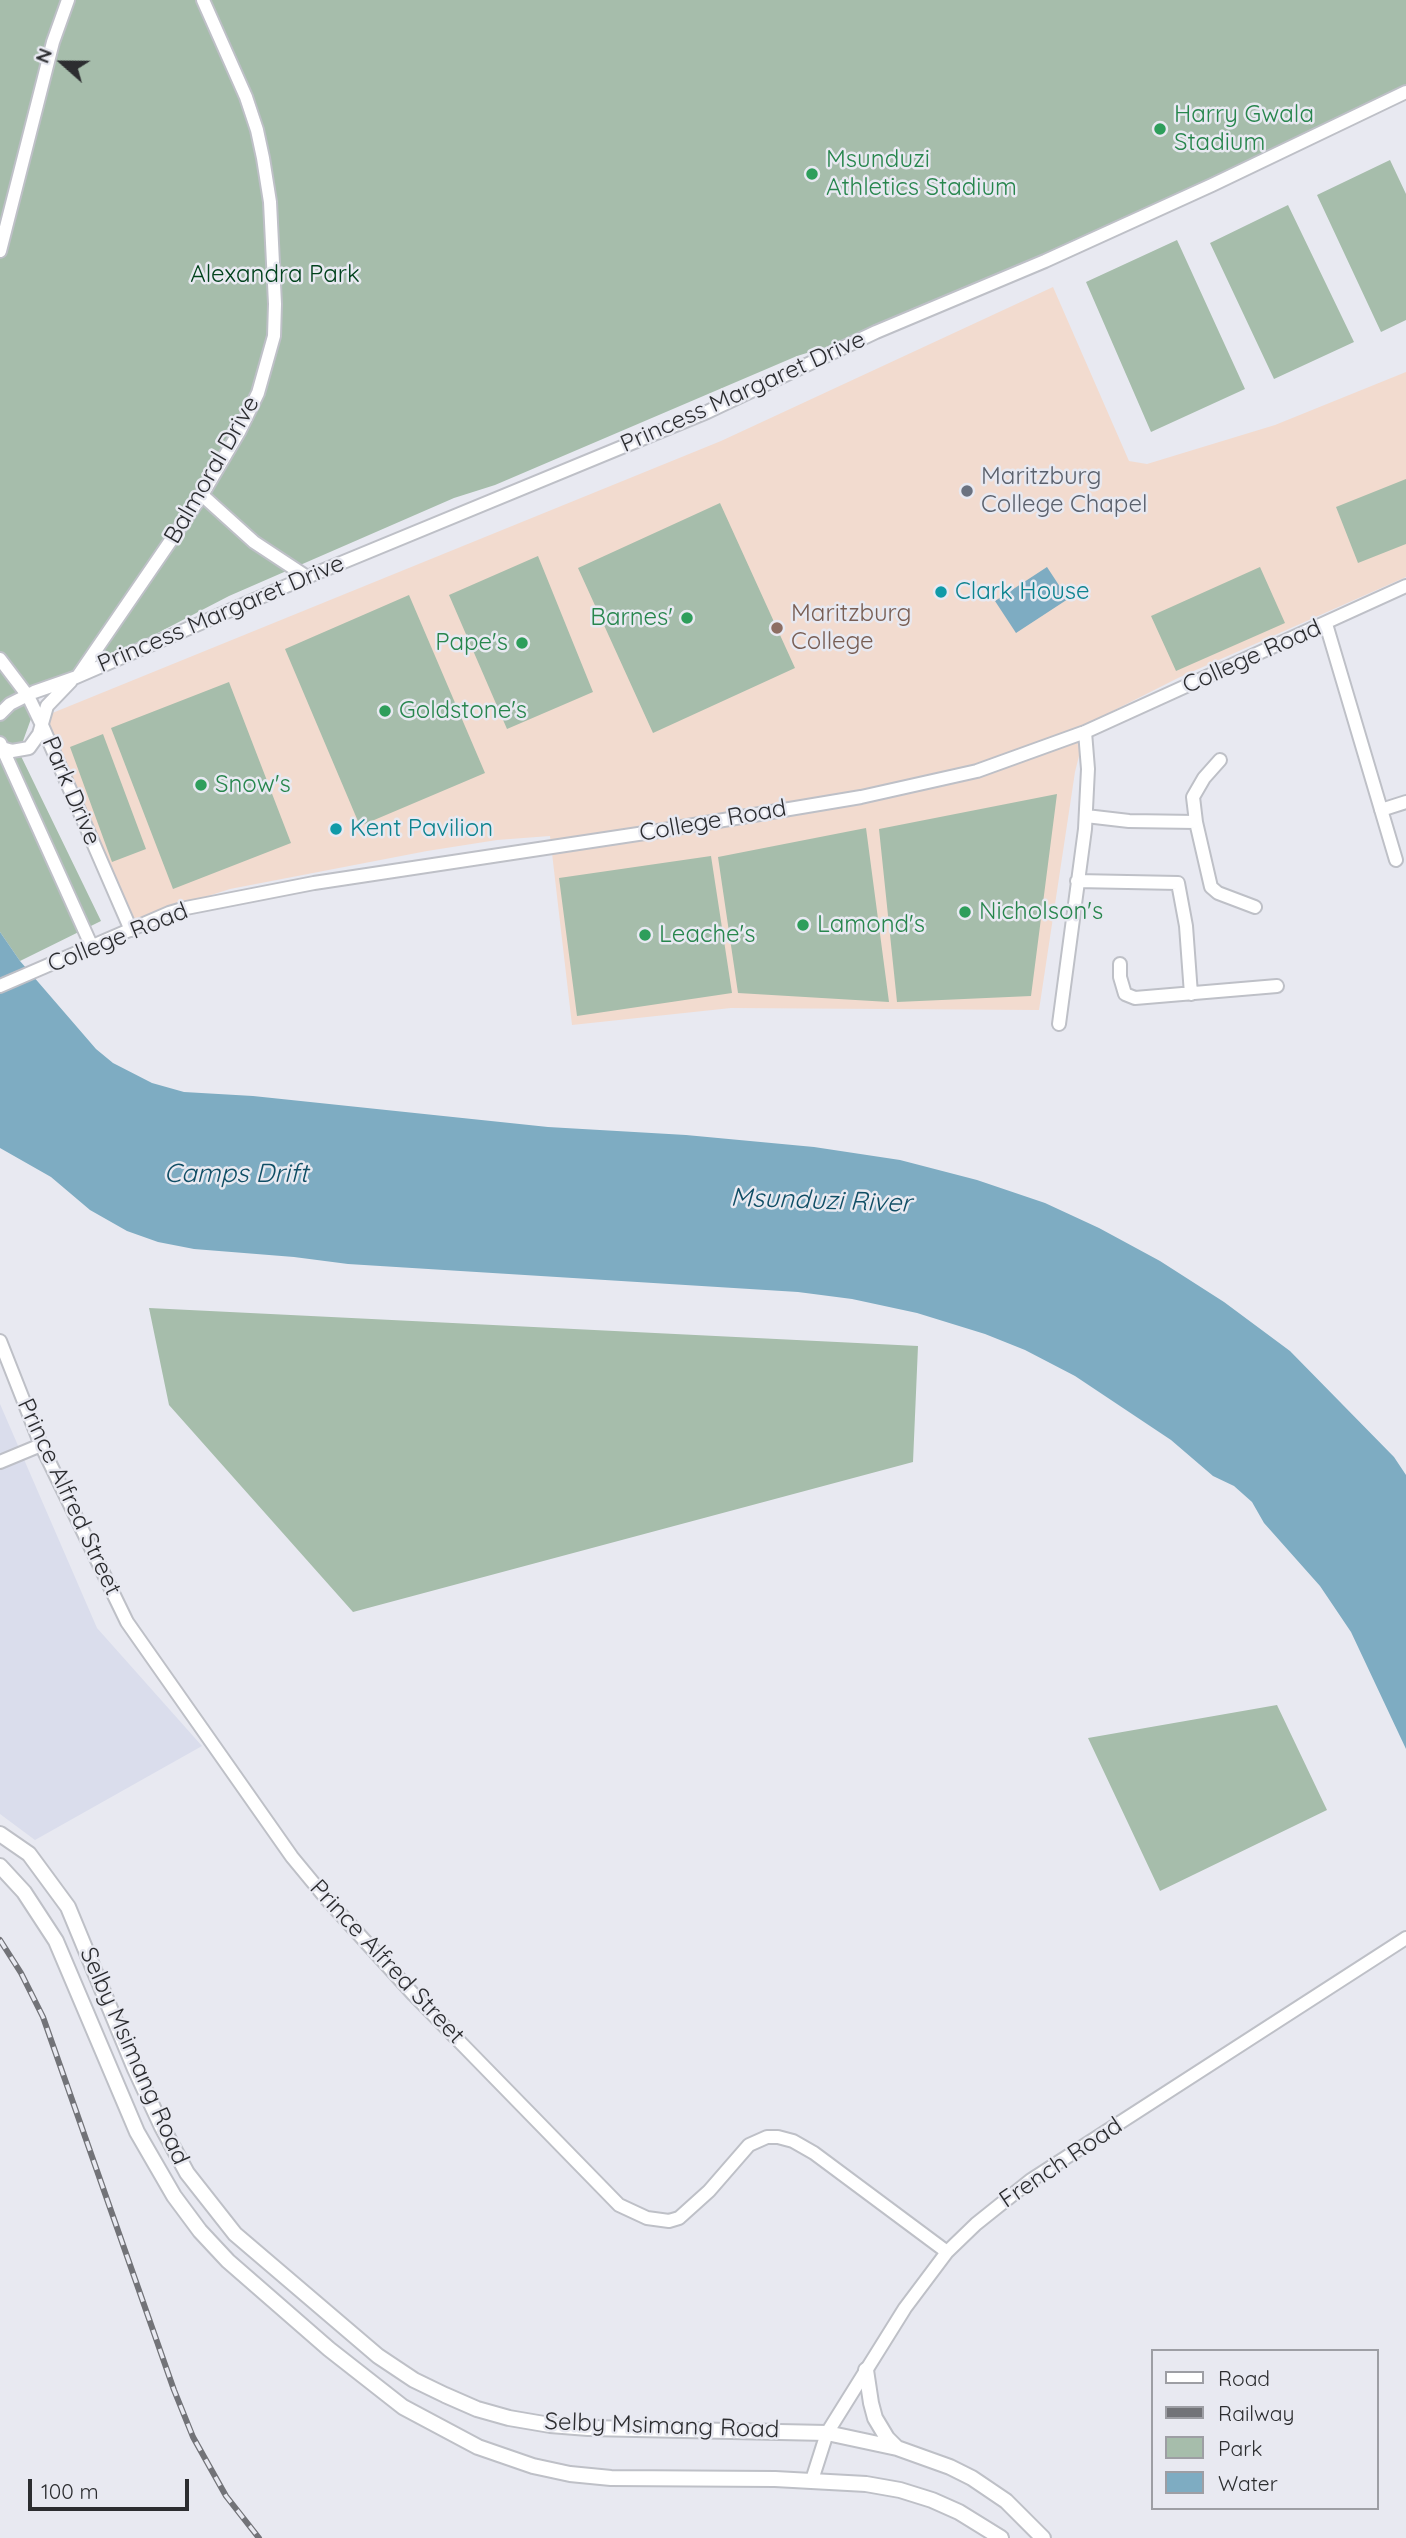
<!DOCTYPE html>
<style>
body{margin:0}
#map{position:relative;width:1406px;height:2538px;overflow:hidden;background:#e8e9f1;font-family:Quicksand,sans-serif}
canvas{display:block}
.legend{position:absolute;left:1151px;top:2349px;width:228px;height:161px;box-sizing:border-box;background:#e8e9f1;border:2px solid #9d9ea4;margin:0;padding:9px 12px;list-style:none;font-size:21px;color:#2c2d30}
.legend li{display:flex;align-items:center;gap:14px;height:35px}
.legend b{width:35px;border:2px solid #9d9ea4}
.north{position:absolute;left:28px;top:28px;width:70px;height:70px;-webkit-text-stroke:5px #e8e9f1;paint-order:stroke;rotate:291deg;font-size:19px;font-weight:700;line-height:28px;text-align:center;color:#2c2d30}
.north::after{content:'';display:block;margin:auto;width:24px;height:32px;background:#2c2d30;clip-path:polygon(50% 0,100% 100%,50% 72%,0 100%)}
.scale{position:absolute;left:28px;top:2479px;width:161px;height:32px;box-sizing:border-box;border:4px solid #2c2d30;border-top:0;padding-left:9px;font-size:21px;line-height:24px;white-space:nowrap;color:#2c2d30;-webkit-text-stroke:5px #e8e9f1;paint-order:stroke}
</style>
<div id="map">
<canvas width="1406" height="2538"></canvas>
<ul class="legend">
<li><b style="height:9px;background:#fff"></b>Road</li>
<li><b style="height:9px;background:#727378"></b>Railway</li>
<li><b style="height:19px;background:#a6bdab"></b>Park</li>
<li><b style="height:19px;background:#7eacc2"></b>Water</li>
</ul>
<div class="north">N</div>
<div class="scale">100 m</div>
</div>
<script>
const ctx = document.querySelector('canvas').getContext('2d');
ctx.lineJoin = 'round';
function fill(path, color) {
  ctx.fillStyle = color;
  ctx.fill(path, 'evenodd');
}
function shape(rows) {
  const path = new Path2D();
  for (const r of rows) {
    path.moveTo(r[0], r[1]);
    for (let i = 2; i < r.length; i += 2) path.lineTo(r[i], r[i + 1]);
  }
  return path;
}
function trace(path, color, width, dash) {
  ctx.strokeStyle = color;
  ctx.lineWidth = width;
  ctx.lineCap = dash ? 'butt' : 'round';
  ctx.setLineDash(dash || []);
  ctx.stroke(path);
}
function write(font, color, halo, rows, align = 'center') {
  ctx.font = font + ' Quicksand,sans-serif';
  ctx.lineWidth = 5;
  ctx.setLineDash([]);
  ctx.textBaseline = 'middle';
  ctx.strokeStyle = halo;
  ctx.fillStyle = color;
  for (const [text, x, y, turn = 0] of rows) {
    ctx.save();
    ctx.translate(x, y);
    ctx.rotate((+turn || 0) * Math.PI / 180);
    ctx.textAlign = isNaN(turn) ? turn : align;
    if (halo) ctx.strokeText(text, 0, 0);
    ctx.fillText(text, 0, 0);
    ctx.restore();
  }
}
fill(shape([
 [0,1404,97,1628,202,1746,35,1840,0,1814]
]), '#daddec');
fill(shape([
 [1053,287,1129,461,1147,464,1275,425,1406,372,1406,577,1178,678,1087,724,1075,772,1039,1010,731,1008,572,1025,550,836,497,840,427,851,230,889,133,920,45,716,721,441]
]), '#f2dbcf');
fill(shape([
 [0,0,1406,0,1406,88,1208,191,1073,240,937,313,797,356,495,485,454,498,229,596,40,694,19,752,101,921,20,961,0,932],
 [1390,160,1406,194,1406,320,1381,332,1317,195],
 [1288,205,1354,342,1274,379,1210,243],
 [1177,240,1245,389,1151,432,1086,282],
 [1406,479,1406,544,1358,563,1336,507],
 [720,503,795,668,653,733,578,568],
 [538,556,593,692,507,729,449,595],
 [1260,567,1285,623,1176,671,1151,616],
 [409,595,485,773,360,826,285,649],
 [229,682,291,843,173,889,111,728],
 [103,734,146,849,112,862,70,747],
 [1057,794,1031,996,897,1002,879,829],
 [866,828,889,1002,738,993,718,857],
 [711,856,732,993,577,1016,559,878],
 [149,1308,918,1346,913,1462,353,1612,169,1405],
 [1277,1705,1327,1810,1160,1891,1088,1738]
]), '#a6bdab');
fill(shape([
 [1047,567,1068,599,1016,633,995,601],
 [0,932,20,961,96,1049,113,1063,152,1083,184,1092,253,1096,548,1127,686,1135,814,1147,900,1160,977,1180,1045,1203,1099,1228,1160,1261,1224,1302,1290,1351,1394,1457,1406,1475,1406,1749,1351,1632,1320,1586,1264,1523,1252,1502,1234,1486,1213,1476,1171,1440,1075,1376,1025,1350,985,1334,917,1313,852,1299,798,1292,348,1264,294,1257,194,1249,158,1242,127,1231,90,1210,51,1177,0,1148]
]), '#7eacc2');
const minor = shape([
 [0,251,53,42,68,0],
 [202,495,254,542,307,577],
 [1326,624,1396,860],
 [0,659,28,696,41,723,131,930],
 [78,676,202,495,239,432,258,393,274,336,275,304,270,202,263,158,257,130,246,97,203,0],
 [0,714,10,704,34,692,74,678,307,577,707,412,876,332,1045,261,1212,185,1406,92],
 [0,743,92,947],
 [2,748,12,751,29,748,39,734,47,706,71,681],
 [1381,810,1406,802],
 [1086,816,1129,821,1196,822,1211,887,1218,893,1255,907],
 [1196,822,1193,797,1204,778,1220,760],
 [1077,881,1178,883,1186,926,1191,994],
 [1120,964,1120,977,1125,994,1135,998,1277,986],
 [0,986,169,913,186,908,314,883,658,831,861,797,977,771,1085,732,1406,586],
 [1059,1024,1085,829,1088,769,1085,732],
 [0,1341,41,1445,127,1622,292,1857,325,1897,414,1995,619,2205,647,2218,669,2221,679,2218,709,2191,749,2145,767,2137,778,2137,793,2141,814,2153,947,2252],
 [0,1462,41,1445],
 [812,2480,827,2433,905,2308,947,2252,976,2224,1031,2180,1406,1938]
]);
const major = shape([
 [0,1834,29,1854,68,1907,135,2069,162,2127,187,2173,235,2234,378,2356,414,2380,445,2395,477,2409,509,2418,550,2425,588,2428,827,2433,897,2448,950,2467,972,2478,1006,2501,1043,2538],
 [0,1866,24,1892,56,1941,137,2132,174,2196,200,2231,228,2261,329,2349,403,2407,478,2447,533,2466,570,2474,611,2478,775,2479,866,2484,900,2490,932,2500,959,2512,1001,2538],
 [866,2370,871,2403,875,2418,887,2438,897,2448]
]);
trace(minor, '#bec0c7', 16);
trace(major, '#bec0c7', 18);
trace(minor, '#fff', 12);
trace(major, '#fff', 14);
const rail = shape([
 [0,1940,21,1973,43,2017,174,2390,193,2437,226,2496,259,2538]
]);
trace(rail, '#727378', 6);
trace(rail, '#e8e9f1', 3.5, [10]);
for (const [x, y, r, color] of [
 [1160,129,7,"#2e9e5b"],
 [812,174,7,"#2e9e5b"],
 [967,491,7,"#6b7280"],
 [941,592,7,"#0f9aa8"],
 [687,618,7,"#2e9e5b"],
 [777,628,7,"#8d6e63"],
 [522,643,7,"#2e9e5b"],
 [385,711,7,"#2e9e5b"],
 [201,785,7,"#2e9e5b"],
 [336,829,7,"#0f9aa8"],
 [965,912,7,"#2e9e5b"],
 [803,925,7,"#2e9e5b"],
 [645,935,7,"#2e9e5b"]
]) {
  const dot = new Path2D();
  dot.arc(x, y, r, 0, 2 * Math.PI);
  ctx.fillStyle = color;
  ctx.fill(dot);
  trace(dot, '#e8e9f1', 2.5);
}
write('24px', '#27864d', '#e8e9f1', [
 ["Harry Gwala",1174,115],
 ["Stadium",1174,143],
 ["Msunduzi",826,160],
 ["Athletics Stadium",826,188],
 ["Barnes'",673,618,"right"],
 ["Pape's",508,643,"right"],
 ["Goldstone's",399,711],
 ["Snow's",215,785],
 ["Nicholson's",979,912],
 ["Lamond's",817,925],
 ["Leache's",659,935]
], 'left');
write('24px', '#01421c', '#e8e9f1', [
 ["Alexandra Park",275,275]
]);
write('24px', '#2c2d30', '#e8e9f1', [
 ["Princess Margaret Drive",743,392,-24],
 ["Balmoral Drive",212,470,-60],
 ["Princess Margaret Drive",221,614,-23],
 ["College Road",1252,657,-24],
 ["Park Drive",71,791,67],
 ["College Road",713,821,-10],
 ["College Road",118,938,-22],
 ["Prince Alfred Street",69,1497,65],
 ["Prince Alfred Street",387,1962,47],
 ["Selby Msimang Road",134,2056,66],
 ["French Road",1061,2163,-34],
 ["Selby Msimang Road",662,2426,2]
]);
write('24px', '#5b616d', '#e8e9f1', [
 ["Maritzburg",981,477],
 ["College Chapel",981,505]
], 'left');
write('24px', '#0d838f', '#e8e9f1', [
 ["Clark House",955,592],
 ["Kent Pavilion",350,829]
], 'left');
write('24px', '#785e54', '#e8e9f1', [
 ["Maritzburg",791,614],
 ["College",791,642]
], 'left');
write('italic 26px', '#104e65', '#e8e9f1', [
 ["Camps Drift",236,1174],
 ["Msunduzi River",821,1201,2]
]);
</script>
